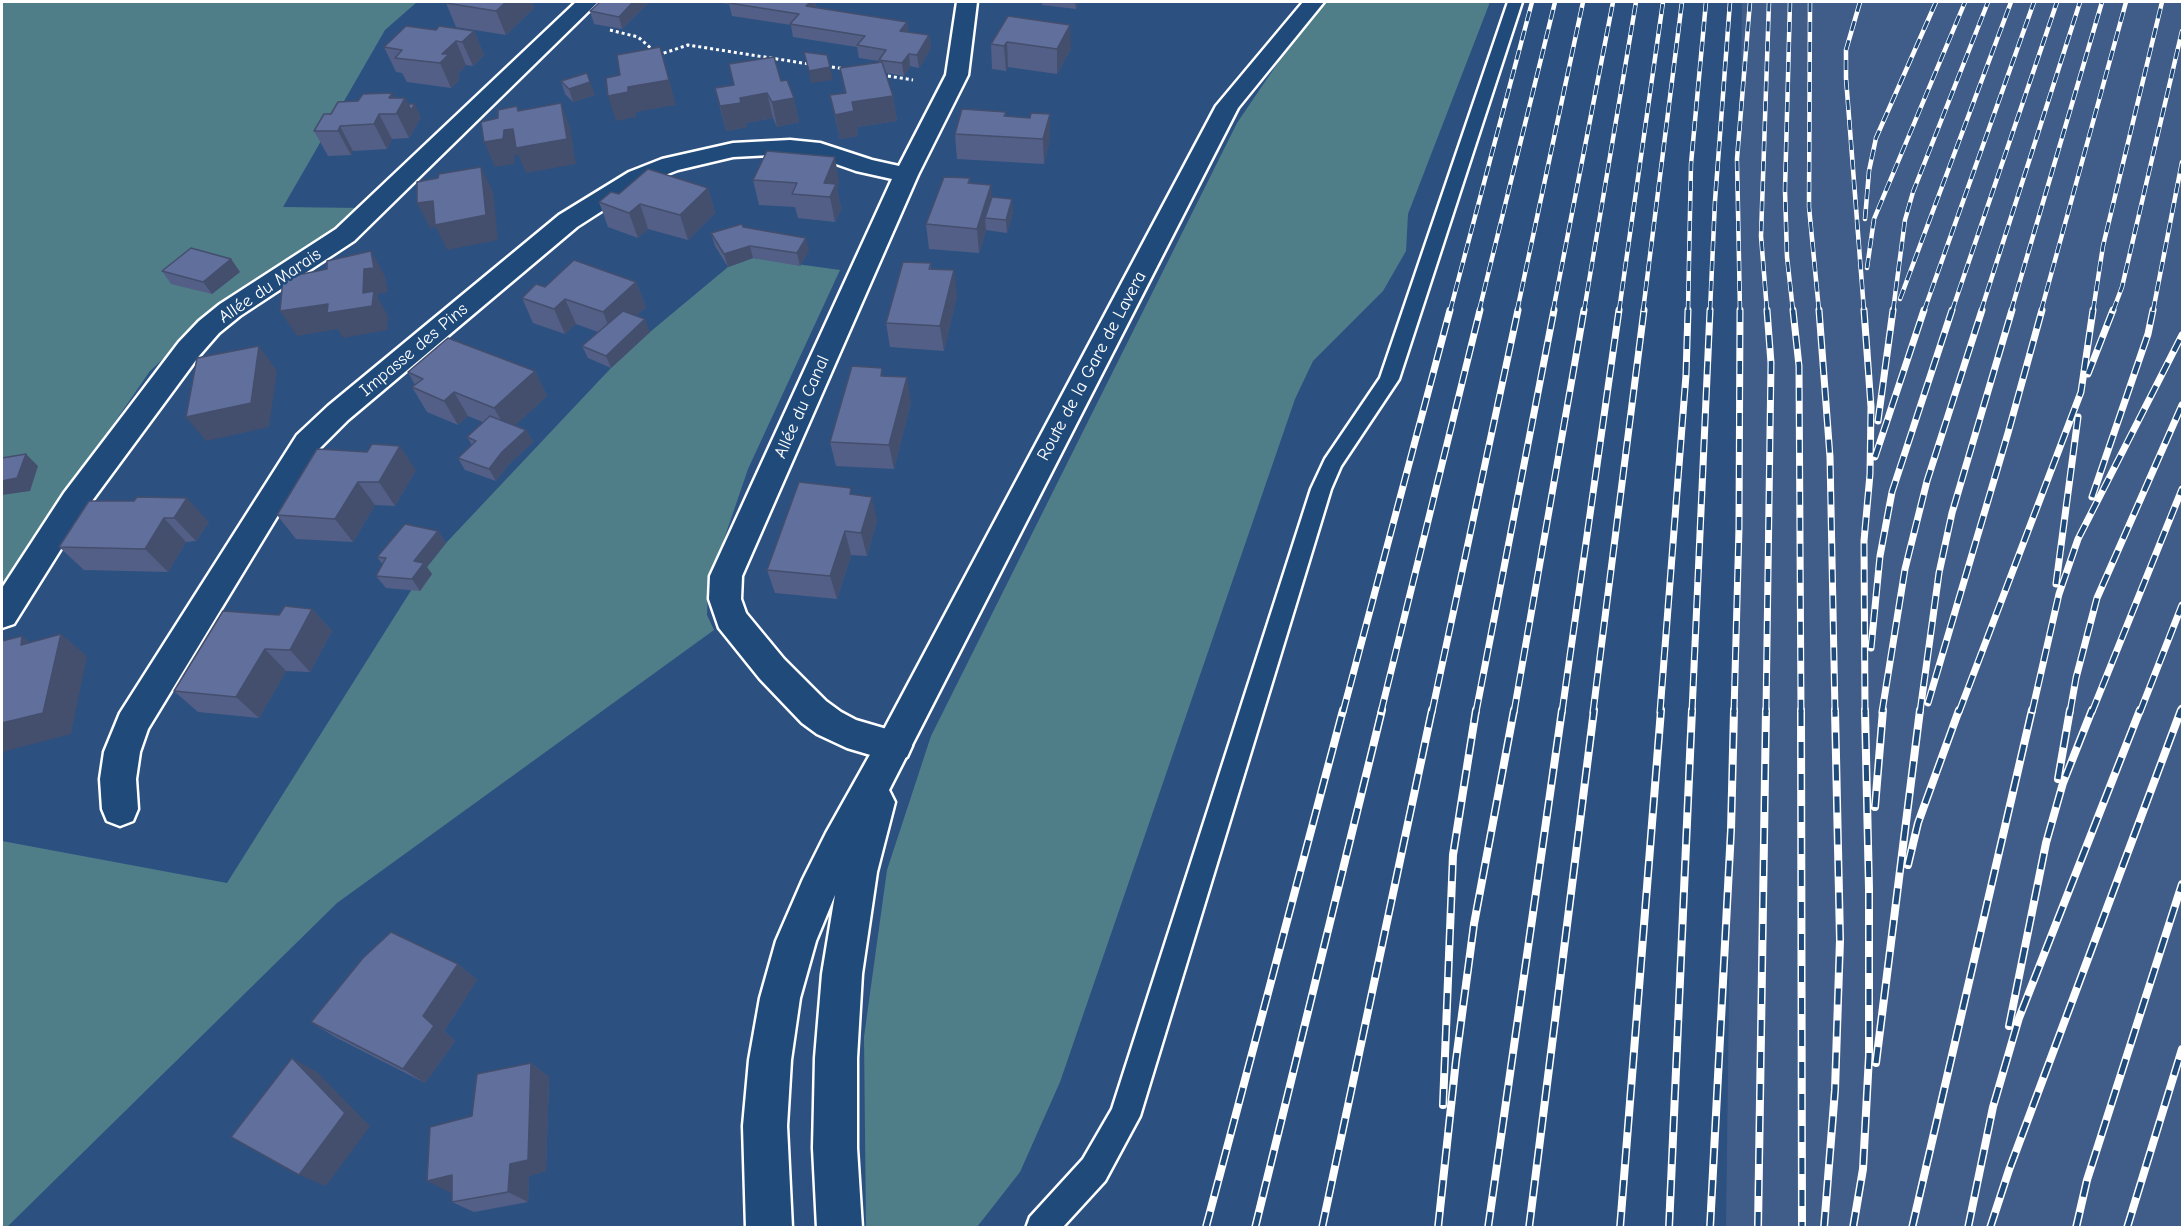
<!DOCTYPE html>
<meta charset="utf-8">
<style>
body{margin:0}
#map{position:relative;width:2184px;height:1229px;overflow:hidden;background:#2c5180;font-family:"Comic Neue",sans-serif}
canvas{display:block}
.frame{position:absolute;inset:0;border:3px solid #fff;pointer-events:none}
</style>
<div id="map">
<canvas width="2184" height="1229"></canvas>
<div class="frame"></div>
</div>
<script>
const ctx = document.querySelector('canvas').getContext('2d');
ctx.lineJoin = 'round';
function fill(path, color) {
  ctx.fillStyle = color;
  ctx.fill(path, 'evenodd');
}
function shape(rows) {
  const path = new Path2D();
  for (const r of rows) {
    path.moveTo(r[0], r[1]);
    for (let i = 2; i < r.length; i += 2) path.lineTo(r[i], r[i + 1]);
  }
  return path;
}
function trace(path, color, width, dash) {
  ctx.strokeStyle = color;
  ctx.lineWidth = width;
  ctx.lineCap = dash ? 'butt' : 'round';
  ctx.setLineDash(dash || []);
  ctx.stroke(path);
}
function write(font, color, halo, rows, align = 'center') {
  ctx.font = font + ' "Comic Neue",sans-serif';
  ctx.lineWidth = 5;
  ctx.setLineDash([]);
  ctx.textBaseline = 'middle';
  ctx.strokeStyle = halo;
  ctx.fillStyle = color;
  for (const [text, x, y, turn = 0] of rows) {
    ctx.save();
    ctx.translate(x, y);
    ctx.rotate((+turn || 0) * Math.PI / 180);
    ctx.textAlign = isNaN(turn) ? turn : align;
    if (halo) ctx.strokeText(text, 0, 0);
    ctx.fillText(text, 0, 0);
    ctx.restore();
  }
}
fill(shape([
 [1742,2,2182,2,2182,1227,1726,1227]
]), '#405d8a');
fill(shape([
 [2,2,417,2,385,30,283,207,360,208,307,249,233,294,150,371,2,585],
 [1326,2,1490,2,1408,214,1406,251,1383,291,1313,361,1295,399,1060,1082,1020,1172,977,1227,866,1227,864,1037,887,870,931,736,1237,123,1292,42],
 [753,258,840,270,748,469,708,586,707,615,714,630,337,903,6,1228,2,1227,2,841,227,883,422,573,446,543,611,368,650,332,728,267]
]), '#4f7e89');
const service = shape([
 [1508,2,1522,2,1399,379,1341,466,1331,489,1140,1116,1105,1181,1062,1228,1026,1228,1030,1217,1083,1159,1112,1109,1311,489,1325,459,1380,378,1508,2]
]);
const minor = shape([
 [576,2,598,2,354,241,240,316,219,333,199,356,86,509,14,624,2,628,2,588,64,493,179,342,199,321,220,304,336,229,576,2],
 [957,2,977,2,968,75,918,175,742,576,741,599,746,613,784,659,826,701,841,712,856,720,907,735,912,746,907,757,894,762,847,748,817,734,802,723,760,679,719,628,709,599,710,576,892,179,856,171,816,157,790,154,733,157,678,170,647,182,577,227,348,420,317,451,148,729,140,752,136,779,138,809,133,821,120,826,107,821,102,809,100,779,104,752,120,713,297,435,328,406,559,215,629,172,662,159,733,143,790,140,820,143,872,160,899,166,946,75,957,2]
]);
const tertiary = shape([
 [1303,2,1324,2,1238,108,889,790,895,802,877,872,862,974,857,1058,857,1148,862,1228,817,1228,813,1148,815,1058,822,974,835,895,816,941,800,998,791,1060,787,1126,792,1228,746,1228,743,1126,749,1060,760,998,776,941,803,879,826,833,881,735,1216,106,1303,2]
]);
trace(service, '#fff', 5);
trace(minor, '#fff', 5);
trace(tertiary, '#fff', 5);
trace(shape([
 [610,30,638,37,653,50],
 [658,55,688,45,809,64],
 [826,66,845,69],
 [882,75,913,80]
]), '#fff', 3, [3, 3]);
fill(service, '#1f4a7a');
fill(minor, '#1f4a7a');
fill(tertiary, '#1f4a7a');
const railFar2 = shape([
 [1790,2,1785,190,1787,257,1793,311],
 [1810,2,1809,207,1819,311],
 [1860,2,1846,50,1846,78,1864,311],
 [1865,219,1869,171,1876,138,1936,2],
 [1867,268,1874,219,1965,2],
 [1900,299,2011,2],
 [1450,311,1532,2],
 [1479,311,1555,2],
 [1517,311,1583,2],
 [1553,311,1613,2],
 [1584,311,1636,2],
 [1619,311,1663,2],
 [1643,311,1682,2],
 [1688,311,1691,164,1706,2],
 [1710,311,1715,201,1730,2],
 [1740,311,1737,159,1750,2],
 [1767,311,1761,236,1769,2],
 [1893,311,1905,220,1913,192,1988,2],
 [1924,311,2034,2],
 [1952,311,2057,2],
 [1981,311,2080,2],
 [2011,311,2102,2],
 [2041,311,2126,2],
 [2093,311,2103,246,2162,2],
 [2113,311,2122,287,2182,31],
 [2153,311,2182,162]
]);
const railFar1 = shape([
 [1793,310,1799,366,1801,712],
 [1819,310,1830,457,1835,712],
 [1864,310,1871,407,1870,474,1864,541,1865,712],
 [2088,374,2113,310],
 [1878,421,1893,310],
 [1875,457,1924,310],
 [2092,497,2148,334,2153,310],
 [2056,584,2078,417],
 [1871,648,1880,556,1892,492,1952,310],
 [1928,703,2008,433,2042,310],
 [1343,712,1450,310],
 [1381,712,1480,310],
 [1432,712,1518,310],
 [1476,712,1554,310],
 [1514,712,1584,310],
 [1562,712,1619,310],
 [1593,712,1644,310],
 [1660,712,1686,375,1688,310],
 [1692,712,1710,310],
 [1734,712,1739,528,1740,310],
 [1766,712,1771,363,1767,310],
 [1882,712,1905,569,1927,481,1982,310],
 [1920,712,1939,573,1952,513,2012,310],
 [1959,712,2081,392,2093,310],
 [2032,712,2059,594,2078,539,2182,335],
 [2070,712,2076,678,2097,598,2182,405],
 [2092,712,2182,489],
 [2140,712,2182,605],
 [2181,712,2182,708]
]);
const rail = shape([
 [1801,710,1802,1228],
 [2058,779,2070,710],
 [1875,807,1883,710],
 [1908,865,1918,823,1959,710],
 [2009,1026,2046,843,2063,783,2092,710],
 [1876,1063,1920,710],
 [1443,1105,1453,855,1476,710],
 [1206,1227,1343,710],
 [1255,1228,1382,710],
 [1322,1228,1432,710],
 [1438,1228,1456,1060,1474,924,1514,710],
 [1488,1228,1562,710],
 [1529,1228,1594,710],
 [1620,1228,1661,710],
 [1669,1228,1692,710],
 [1710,1228,1731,830,1734,710],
 [1758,1228,1766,710],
 [1824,1228,1835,1090,1840,940,1835,710],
 [1853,1228,1863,1169,1869,1056,1869,889,1865,710],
 [1912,1228,2032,710],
 [1968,1228,1993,1107,2019,1018,2140,710],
 [1990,1228,2009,1170,2181,710],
 [2076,1228,2087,1180,2182,884],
 [2127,1228,2182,1049]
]);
trace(railFar2, '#fff', 4.5);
trace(railFar1, '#fff', 7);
trace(rail, '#fff', 8);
trace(railFar2, '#1f4a7a', 3, [10]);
trace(railFar1, '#1f4a7a', 4.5, [13]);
trace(rail, '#1f4a7a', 5, [16]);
fill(shape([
 [447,2,532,2,534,8,506,35,456,27,446,3],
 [649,2,622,29,594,24,590,11],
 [713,2,815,2,816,7,907,22,908,32,929,35,931,48,919,68,910,66,904,76,886,73,893,96,897,121,857,127,858,136,840,139,830,95,845,93,840,68,879,63,879,61,859,58,857,47,793,37,791,25,732,16,729,4],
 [1042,2,1079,2,1076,9,1042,5],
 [1008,16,1071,49,1057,74,1008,67,1006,71,992,69,991,44],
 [436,30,474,31,484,55,473,66,466,65,458,74,460,79,451,88,407,82,402,73,396,72,384,47],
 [561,81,595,95,573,102,565,94],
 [781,81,794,98,799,122,777,127,773,118,746,123,747,127,726,131,715,88],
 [395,98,405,98,408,104,421,117,409,138,392,139,387,149,353,151,351,155,328,156,314,131,331,114],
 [1006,112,1006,117,1030,118,1050,114,1050,138,1044,164,957,159,955,134],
 [970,178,970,183,1013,212,1007,233,986,230,979,253,929,249,926,224],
 [753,180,839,182,837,189,841,209,835,222,798,218,795,207,759,205],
 [708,188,715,213,688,240,648,229,638,238,608,227,599,202,619,194],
 [743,227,809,250,800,266,753,258,728,267,715,246,711,233],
 [231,259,240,272,212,294,171,284,162,271],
 [931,263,931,269,957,295,944,351,890,347,886,323],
 [636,282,646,307,636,316,650,332,611,368,588,358,582,346,598,332,576,324,565,334,533,323,522,298,545,287],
 [535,371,547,396,515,425,526,430,533,442,509,464,496,481,465,470,458,458,472,445,467,437,483,422,468,416,458,425,427,412,412,387,415,385,408,372],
 [884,376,911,402,894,469,836,466,830,442],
 [317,449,416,470,395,506,375,505,353,542,296,539,277,515],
 [853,494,877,520,867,556,851,555,837,599,775,593,767,570],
 [89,501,209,522,196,541,186,542,168,572,84,570,59,547],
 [438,531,446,543,427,567,432,574,420,591,386,588,376,576,383,565,377,557],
 [312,609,332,631,310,672,286,671,259,718,198,712,174,691,279,615],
 [458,964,477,980,444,1031,455,1041,425,1083,335,1037,311,1022],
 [531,1063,549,1077,546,1171,529,1176,528,1202,474,1212,452,1202,452,1191,449,1192,472,1116]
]), '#535f86');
fill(shape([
 [506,2,532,2,534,8,506,35,496,11],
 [633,2,649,2,622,29,619,17],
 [810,2,815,2,816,9,806,6],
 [1075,2,1079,2,1076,9],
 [907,22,908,34,900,31],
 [1070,25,1071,49,1057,74,1057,49],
 [474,31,484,55,473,66,462,42],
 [929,35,931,48,919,68,917,55],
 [456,41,466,65,458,74,460,79,451,88,440,63,442,54],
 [1007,42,1008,67,1006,71,1004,46],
 [660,47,676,105,636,112,636,117,616,121,608,96,628,87],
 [909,54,910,66,904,76,902,63],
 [830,67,833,80,811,83,809,71],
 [590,82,595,95,573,102,569,89],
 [392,93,400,108,405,98,411,110,415,104,421,117,409,138,389,98],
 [767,93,773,118,746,123,747,127,726,131,720,106,740,98],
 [893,96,897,121,857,127,858,136,840,139,835,115,852,102],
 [794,98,799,122,777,127,772,102],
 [561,103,570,128,576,164,526,173,518,154,515,155,514,164,495,167,484,142,504,130],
 [379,114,392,139,387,149,374,124],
 [1050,114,1050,138,1044,164,1043,139],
 [340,126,353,151,351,155,338,131],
 [835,157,839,182,837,189,841,209,835,222,830,197,824,183],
 [481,167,493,192,498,240,447,250,436,227,430,228,417,203],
 [991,185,993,210,985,218,986,230,979,253,977,229],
 [708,188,715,213,688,240,680,215],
 [1012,199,1013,212,1007,233,1006,220],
 [640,204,648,229,638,238,629,213],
 [806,238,809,250,800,266,797,253],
 [750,246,753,258,728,267,724,254],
 [371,251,385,276,388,292,378,294,378,298,388,316,387,330,343,338,338,329,297,336,280,311,363,293,364,269],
 [231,259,240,272,212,294,203,282],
 [954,270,957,295,944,351,940,326],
 [636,282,646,307,613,337,603,312],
 [565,299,576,324,565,334,554,309],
 [645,319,650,332,611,368,606,356],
 [259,346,277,371,269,427,206,441,186,417],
 [535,371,547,396,508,432,494,408],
 [907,377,911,402,894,469,889,445],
 [454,392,468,416,458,425,444,401],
 [526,430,533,442,509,464,496,481,489,469,502,452],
 [400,446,416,470,395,506,379,482],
 [26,454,38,466,30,491,2,495,2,481],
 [358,482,375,505,353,542,335,519],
 [872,497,877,520,867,556,861,533],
 [187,498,209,522,196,541,174,518],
 [164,518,186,542,168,572,145,549],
 [438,531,446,543,427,567,432,574,420,591,412,579,414,561],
 [845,531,851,555,837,599,830,576],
 [312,609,332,631,310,672,290,650],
 [61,634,87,656,71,734,2,752,2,723],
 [22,636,50,658,21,645],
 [265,649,286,671,259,718,236,697],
 [458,964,477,980,444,1031,455,1041,425,1083,403,1069,423,1016],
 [292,1058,317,1072,370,1126,326,1186,299,1175],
 [531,1063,549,1077,546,1171,529,1176,528,1202,508,1192,510,1164],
 [452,1175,473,1186,449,1192,427,1181]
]), '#444e6d');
const building = shape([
 [447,2,506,2,496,11,446,3,447,2],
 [600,2,633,2,619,17,590,11,600,2],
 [731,2,810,2,806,6,907,22,900,31,929,35,917,55,909,54,902,63,879,60,886,50,857,45,865,36,790,24,799,14,729,3,731,2],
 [1008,16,1070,25,1057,49,1007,42,1004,46,991,44,1008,16],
 [406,26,436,30,439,26,474,31,462,42,456,41,442,54,449,54,440,63,395,58,402,50,384,47,406,26],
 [660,47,669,80,628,87,628,92,608,96,606,78,620,75,617,55,660,47],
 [804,52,827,55,830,67,809,71,804,52],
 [774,57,781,81,787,80,794,98,772,102,767,93,740,98,741,103,720,106,715,88,734,85,729,64,774,57],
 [882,62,893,96,852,102,854,111,835,115,830,95,846,93,840,68,882,62],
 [587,73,590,82,569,89,561,81,587,73],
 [392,93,389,98,405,98,396,114,379,114,374,124,340,126,338,131,314,131,324,114,331,114,338,102,358,101,363,94,392,93],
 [561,103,567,139,516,148,513,129,504,130,503,139,484,142,481,122,498,118,498,110,517,106,518,111,561,103],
 [408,104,415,104,411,110,408,104],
 [962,109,1006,112,1004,116,1030,118,1031,113,1050,114,1043,139,955,134,962,109],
 [767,151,835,157,824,183,836,184,830,197,792,194,797,183,753,180,767,151],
 [481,167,486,215,435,225,433,201,417,203,417,182,438,178,439,174,481,167],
 [648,169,708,188,680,215,640,204,629,213,599,202,611,192,619,194,648,169],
 [944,177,970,178,968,183,991,185,977,229,926,224,944,177],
 [992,197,1012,199,1006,220,985,218,992,197],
 [742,224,743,227,806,238,797,253,750,246,724,254,711,233,742,224],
 [191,248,231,259,203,282,162,271,191,248],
 [371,251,374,268,364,269,363,293,374,291,372,306,327,313,328,304,280,311,283,278,327,269,327,261,371,251],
 [574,260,636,282,603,312,565,299,554,309,522,298,536,284,545,287,574,260],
 [903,262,931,263,929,269,954,270,940,326,886,323,903,262],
 [623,311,645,319,606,356,582,346,623,311],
 [448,338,535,371,494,408,454,392,444,401,412,387,423,379,408,372,448,338],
 [259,346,251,403,186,417,197,358,259,346],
 [852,366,882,368,881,376,907,377,889,445,830,442,852,366],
 [490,416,526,430,502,452,489,469,458,458,476,441,467,437,490,416],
 [372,444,400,446,379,482,358,482,335,519,277,515,317,449,367,452,372,444],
 [26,454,17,478,2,481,2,458,26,454],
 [799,482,851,488,850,494,872,497,861,533,845,531,830,576,767,570,799,482],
 [137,497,187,498,174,518,164,518,145,549,59,547,89,501,134,501,137,497],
 [405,524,438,531,414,561,424,563,412,579,376,576,386,558,377,557,405,524],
 [285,606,312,609,290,650,265,649,236,697,174,691,223,611,279,615,285,606],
 [61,634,43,713,2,723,2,641,22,636,21,645,61,634],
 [391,932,458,964,423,1016,434,1026,403,1069,311,1022,363,958,391,932],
 [292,1058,345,1113,299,1175,231,1137,292,1058],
 [531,1063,528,1160,510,1164,508,1192,452,1202,452,1175,427,1181,430,1127,472,1116,477,1074,531,1063]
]);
fill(building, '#616f9c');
trace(building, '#444e6d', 1.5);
write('18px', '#fff', '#1f4a7a', [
 ["Allée du Marais",270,286,-34],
 ["Impasse des Pins",414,350,-40],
 ["Route de la Gare de Lavera",1092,366,-62],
 ["Allée du Canal",802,407,-66]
]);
</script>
